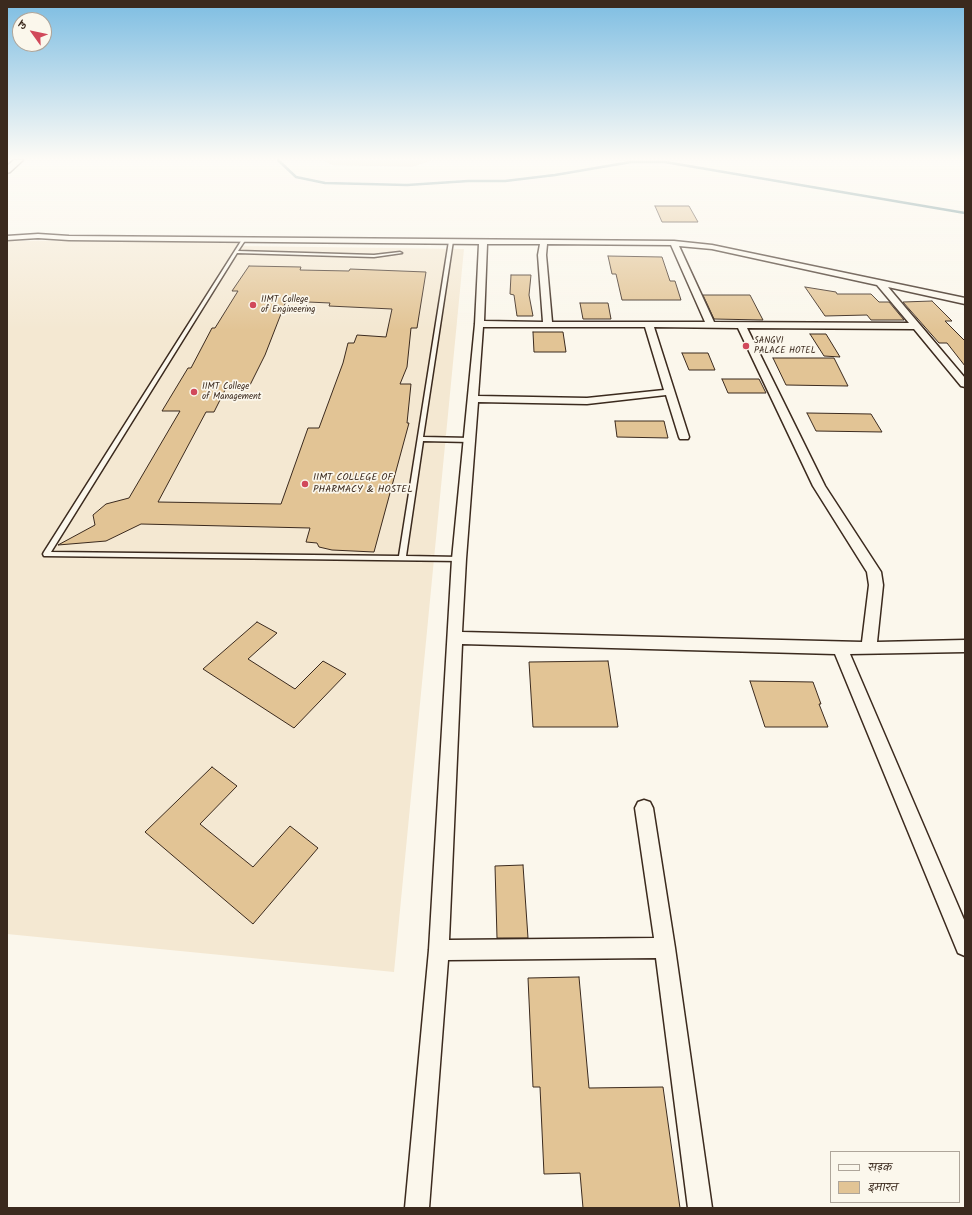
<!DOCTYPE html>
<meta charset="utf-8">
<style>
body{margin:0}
#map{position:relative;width:972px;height:1215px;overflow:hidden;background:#fbf7ec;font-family:Kalam,"Playpen Sans Deva",sans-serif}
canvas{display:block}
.frame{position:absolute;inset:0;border:8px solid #3b2a1e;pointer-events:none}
.legend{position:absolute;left:830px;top:1151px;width:130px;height:52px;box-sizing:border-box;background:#fbf7ec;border:1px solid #aea59a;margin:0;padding:5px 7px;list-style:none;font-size:12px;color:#3b2a1e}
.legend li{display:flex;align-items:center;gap:8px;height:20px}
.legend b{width:20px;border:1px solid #aea59a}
.north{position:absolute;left:12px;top:12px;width:40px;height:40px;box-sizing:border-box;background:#fbf7ec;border:1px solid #aea59a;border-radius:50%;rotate:303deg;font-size:11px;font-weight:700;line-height:16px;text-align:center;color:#3b2a1e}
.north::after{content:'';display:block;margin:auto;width:14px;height:18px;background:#d1495b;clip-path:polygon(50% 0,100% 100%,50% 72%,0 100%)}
</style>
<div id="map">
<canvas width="972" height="1215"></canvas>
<div class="frame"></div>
<ul class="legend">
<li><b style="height:5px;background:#fbf7ec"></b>सड़क</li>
<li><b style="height:11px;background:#e2c495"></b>इमारत</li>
</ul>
<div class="north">उ</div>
</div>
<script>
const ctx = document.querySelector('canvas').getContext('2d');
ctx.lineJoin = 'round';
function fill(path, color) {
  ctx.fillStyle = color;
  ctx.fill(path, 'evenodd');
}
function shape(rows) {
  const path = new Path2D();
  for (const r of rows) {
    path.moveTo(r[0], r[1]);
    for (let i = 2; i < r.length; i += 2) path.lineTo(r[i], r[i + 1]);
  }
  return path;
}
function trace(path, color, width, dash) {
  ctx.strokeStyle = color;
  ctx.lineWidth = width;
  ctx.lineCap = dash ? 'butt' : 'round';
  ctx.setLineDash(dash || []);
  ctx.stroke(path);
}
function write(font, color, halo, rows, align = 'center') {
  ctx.font = font + ' Kalam,sans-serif';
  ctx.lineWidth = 3.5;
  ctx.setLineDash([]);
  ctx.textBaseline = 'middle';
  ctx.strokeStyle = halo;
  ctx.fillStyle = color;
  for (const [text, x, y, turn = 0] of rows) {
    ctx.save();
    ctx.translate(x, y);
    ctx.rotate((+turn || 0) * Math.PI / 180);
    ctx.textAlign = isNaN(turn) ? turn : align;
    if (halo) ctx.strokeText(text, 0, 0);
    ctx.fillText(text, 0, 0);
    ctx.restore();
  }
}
fill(shape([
 [324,160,432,160,412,167,332,165],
 [244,239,240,246,464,249,394,972,7,934,7,241]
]), '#f4e8d2');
trace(shape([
 [278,160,296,177,325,183,407,185,468,181,505,181,555,175,631,162,665,162,965,213]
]), '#628a8f', 2.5);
const building = shape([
 [655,206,689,206,698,222,662,222,655,206],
 [608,256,662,257,670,281,675,281,681,300,622,300,616,274,612,274,608,256],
 [249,266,301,267,300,270,349,271,350,269,426,272,417,328,411,328,407,367,400,384,411,384,407,423,409,423,374,552,332,550,319,547,317,543,306,542,310,528,141,524,106,541,58,545,95,525,93,515,106,504,129,498,180,411,162,411,188,368,191,368,212,328,215,328,238,291,232,291,249,266],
 [286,301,330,303,329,306,392,309,386,337,357,335,354,343,348,343,343,363,319,428,308,428,281,504,158,502,206,412,214,412,227,386,249,387,265,355,286,301],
 [511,275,531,275,529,295,533,316,517,316,514,295,510,294,511,275],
 [805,287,836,292,837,294,871,294,879,302,889,302,904,320,871,320,867,315,825,316,805,287],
 [703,295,750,295,763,320,714,319,703,295],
 [932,301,952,321,945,321,965,341,965,366,947,343,939,343,903,302,932,301],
 [580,303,608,303,611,319,583,319,580,303],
 [533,332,563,332,566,352,534,352,533,332],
 [810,334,826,334,840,357,824,356,810,334],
 [682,353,708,353,715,370,689,370,682,353],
 [773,358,834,358,848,386,786,385,773,358],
 [722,379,759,379,766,393,728,393,722,379],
 [807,413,871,414,882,432,816,431,807,413],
 [615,421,664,421,668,438,617,437,615,421],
 [257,622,277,633,248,659,295,689,323,661,346,674,294,728,203,669,257,622],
 [608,661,618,727,533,727,529,662,608,661],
 [750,681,813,682,821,704,819,704,828,727,765,727,750,681],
 [212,767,237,786,200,824,253,867,290,826,318,848,253,924,145,832,212,767],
 [523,865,528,938,497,938,495,866,523,865],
 [579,977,589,1088,663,1087,680,1208,583,1208,580,1173,544,1174,540,1087,533,1087,528,978,579,977]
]);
fill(building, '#e2c495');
trace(building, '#3b2a1e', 1);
const lane = shape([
 [243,238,246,239,238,251,374,255,400,252,402,253,374,257,237,253,51,552,399,556,449,241,451,240,453,241,423,437,470,438,473,440,470,442,423,441,406,556,459,557,462,559,461,561,44,556,43,554,44,552,243,238]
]);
const street = shape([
 [38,234,69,236,674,241,712,245,965,298,965,304,888,287,965,378,965,387,961,386,914,329,747,328,825,486,881,572,883,585,877,642,965,640,965,652,850,654,965,922,965,956,958,953,835,654,462,644,449,940,654,938,635,808,638,802,644,800,650,802,653,808,675,948,712,1208,688,1208,656,958,448,960,429,1208,405,1208,429,950,452,559,475,324,479,244,69,240,38,238,7,240,7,236,38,234],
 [487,244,540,244,538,255,543,322,484,321,487,244],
 [547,244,671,245,705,322,552,322,546,255,547,244],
 [679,246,712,249,877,285,909,323,714,322,679,246],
 [483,327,645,327,664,390,587,398,478,396,483,327],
 [654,327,738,328,813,486,867,572,869,585,862,642,462,632,466,559,478,402,587,404,666,395,679,437,680,439,688,439,689,437,654,327]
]);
const secondary = shape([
 [14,160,23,160,10,172,7,173,7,166,14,160]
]);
trace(lane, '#3b2a1e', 3);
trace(street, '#3b2a1e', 3);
trace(secondary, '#3b2a1e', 3);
fill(lane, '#fbf7ec');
fill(street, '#fbf7ec');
fill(secondary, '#fbf7ec');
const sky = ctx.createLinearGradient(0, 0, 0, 330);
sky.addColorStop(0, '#7dbde2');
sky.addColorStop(0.48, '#fdfbf6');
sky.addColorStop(1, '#fdfbf600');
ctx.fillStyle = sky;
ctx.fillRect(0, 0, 972, 330);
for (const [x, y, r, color] of [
 [253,305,4,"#d1495b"],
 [746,346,4,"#d1495b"],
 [194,392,4,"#d1495b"],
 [305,484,4,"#d1495b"]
]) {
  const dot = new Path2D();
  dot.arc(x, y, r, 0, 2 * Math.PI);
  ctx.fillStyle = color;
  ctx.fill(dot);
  trace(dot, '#fbf7ec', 1.5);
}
write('9px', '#3b2a1e', '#fbf7ec', [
 ["IIMT College",261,300],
 ["of Engineering",261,310],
 ["SANGVI",754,341],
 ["PALACE HOTEL",754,351],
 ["IIMT College",202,387],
 ["of Management",202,397]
], 'left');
write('10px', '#3b2a1e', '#fbf7ec', [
 ["IIMT COLLEGE OF",313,478],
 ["PHARMACY & HOSTEL",313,490]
], 'left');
</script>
